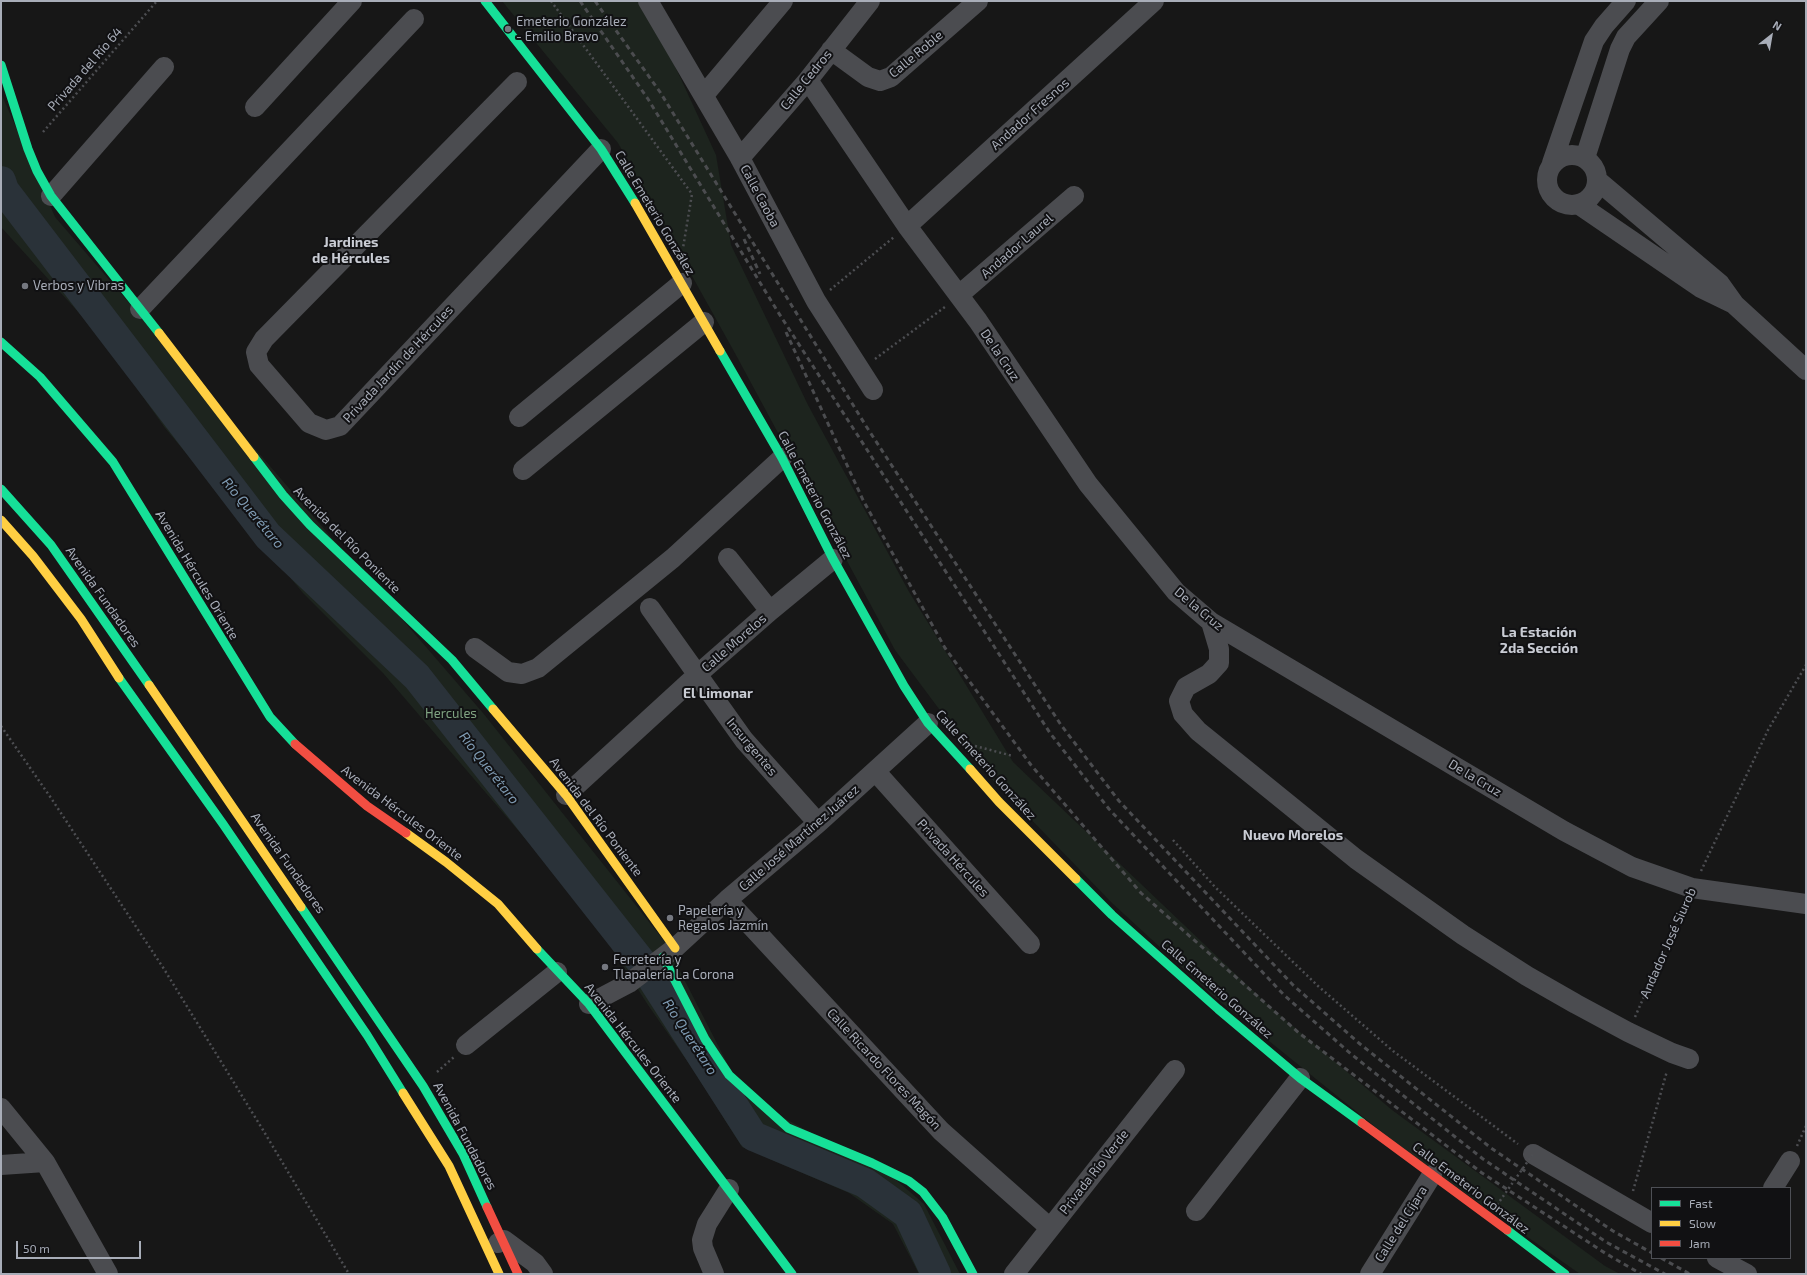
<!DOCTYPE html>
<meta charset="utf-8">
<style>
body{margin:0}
#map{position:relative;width:1807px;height:1275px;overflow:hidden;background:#171717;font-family:"Exo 2",sans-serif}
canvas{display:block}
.frame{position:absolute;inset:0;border:2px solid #a8adb8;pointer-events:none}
.legend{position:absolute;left:1651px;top:1187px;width:140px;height:72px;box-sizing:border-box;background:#111113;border:1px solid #4d4f55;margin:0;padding:5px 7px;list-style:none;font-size:12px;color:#a8adb8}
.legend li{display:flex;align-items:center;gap:8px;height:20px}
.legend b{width:20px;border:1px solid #4d4f55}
.north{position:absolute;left:1751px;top:16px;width:40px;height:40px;-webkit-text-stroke:3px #111113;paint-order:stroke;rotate:31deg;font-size:11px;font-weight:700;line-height:16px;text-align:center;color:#a8adb8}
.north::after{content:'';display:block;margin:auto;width:14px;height:18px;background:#a8adb8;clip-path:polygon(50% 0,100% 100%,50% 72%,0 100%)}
.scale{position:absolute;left:16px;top:1241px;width:125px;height:18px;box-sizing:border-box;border:2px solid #a8adb8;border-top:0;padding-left:5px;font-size:12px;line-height:14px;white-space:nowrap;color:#a8adb8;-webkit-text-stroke:3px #111113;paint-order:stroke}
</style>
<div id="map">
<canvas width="1807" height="1275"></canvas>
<div class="frame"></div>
<ul class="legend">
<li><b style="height:5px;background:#16e098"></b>Fast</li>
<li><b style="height:5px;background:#ffcf43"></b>Slow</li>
<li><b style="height:5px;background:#f24e42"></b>Jam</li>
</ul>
<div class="north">N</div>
<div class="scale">50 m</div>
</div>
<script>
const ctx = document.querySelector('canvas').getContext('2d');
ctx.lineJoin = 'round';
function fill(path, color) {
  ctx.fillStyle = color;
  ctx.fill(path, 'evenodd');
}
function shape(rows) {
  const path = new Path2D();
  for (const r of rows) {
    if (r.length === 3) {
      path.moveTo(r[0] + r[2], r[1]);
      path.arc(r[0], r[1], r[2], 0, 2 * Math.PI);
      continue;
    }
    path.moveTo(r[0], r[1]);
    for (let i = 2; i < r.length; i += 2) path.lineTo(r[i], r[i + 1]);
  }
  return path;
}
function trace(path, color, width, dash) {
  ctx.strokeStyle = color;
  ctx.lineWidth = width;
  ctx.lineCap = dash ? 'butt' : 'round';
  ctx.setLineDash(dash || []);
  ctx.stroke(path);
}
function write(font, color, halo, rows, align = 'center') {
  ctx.font = font + ' "Exo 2",sans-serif';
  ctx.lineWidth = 4;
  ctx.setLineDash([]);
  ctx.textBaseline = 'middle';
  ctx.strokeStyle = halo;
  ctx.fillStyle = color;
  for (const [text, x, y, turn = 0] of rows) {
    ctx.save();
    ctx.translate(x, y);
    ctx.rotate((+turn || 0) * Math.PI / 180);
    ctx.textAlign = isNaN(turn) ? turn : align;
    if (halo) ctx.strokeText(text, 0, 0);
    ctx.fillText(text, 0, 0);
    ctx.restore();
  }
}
fill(shape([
 [502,1,645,1,716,155,731,245,808,405,908,590,1013,762,1268,1005,1392,1110,1605,1266,1620,1274,1580,1274,1404,1150,1212,995,1112,903,989,776,895,650,736,355,618,143],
 [1,93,55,217,483,713,665,942,744,1096,895,1179,924,1204,960,1274,919,1274,893,1224,849,1193,742,1147,692,1068,648,1005,589,913,383,673,303,593,165,428,99,335,1,227]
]), '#1d241e');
trace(shape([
 [1,181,4,190,268,536,417,677,642,963,753,1136,865,1183,908,1214,936,1274]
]), '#2a3239', 30);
trace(shape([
 [551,1,692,194,683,248],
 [43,132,157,1],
 [830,290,894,237],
 [875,359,945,307],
 [1,726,51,798,164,969,263,1130,349,1274],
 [975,746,1013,756],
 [1173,840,1215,887,1318,986,1393,1051,1518,1144],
 [1701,871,1768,730,1806,665],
 [1635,1017,1685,904],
 [437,1072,454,1057],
 [1797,1146,1806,1126],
 [1633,1191,1667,1071]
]), '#4d4e52', 2.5, [2, 3]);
trace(shape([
 [648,1,740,158,816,301,873,390],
 [831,50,868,77,880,81,891,77,978,1],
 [808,80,907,226,978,321,1088,484,1176,592,1211,622,1564,831,1632,867,1692,888,1806,904],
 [517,82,264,339,256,352,259,365,309,423,326,430,340,426,601,149],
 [704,95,783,1],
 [255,107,352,1],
 [1572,180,25],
 [740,158,808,80,870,1],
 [1585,158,1620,49,1626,37,1659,1],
 [1552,163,1594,41,1604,26,1626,1],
 [1597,180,1720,284,1735,305,1806,370],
 [51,196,164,67],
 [1578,204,1701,288,1734,304],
 [907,226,1154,1],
 [959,295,1074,196],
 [140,309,414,19],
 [519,417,682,283],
 [523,470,704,322],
 [728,558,770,611],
 [650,608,744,740,818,823],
 [1211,622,1219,649,1219,663,1209,674,1186,687,1179,701,1183,714,1198,731,1356,859,1463,935,1527,976,1576,1004,1628,1032,1672,1053,1689,1059],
 [475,648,508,672,522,674,538,668,673,558,782,458],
 [876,772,1030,944],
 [566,795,697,675,770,611,833,559],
 [727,900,941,1131,1050,1228],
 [589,1004,629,983,675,948,727,900,818,823,928,723],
 [466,1045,557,972],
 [1,1108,45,1162,108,1274],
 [1533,1154,1652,1223],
 [1,1165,45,1162],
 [1773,1188,1790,1161],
 [1196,1211,1300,1078],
 [498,1243,504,1240,535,1263,543,1274],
 [1717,1258,1747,1274],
 [714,1274,703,1248,702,1240,707,1224,729,1189],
 [1014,1274,1175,1070],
 [1370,1274,1432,1175]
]), '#4b4c50', 20);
trace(shape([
 [485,1,601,149,635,203],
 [1,65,28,149,37,171,51,196,159,333],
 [1,342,40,377,113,462,270,717,295,744],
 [720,351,782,458,833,559,904,686,928,723,970,769],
 [254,457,283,495,310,525,452,660,493,709],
 [1,489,51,545,149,685],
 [119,678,223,824,367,1035,403,1093],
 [1076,879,1112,915,1218,1009,1300,1078,1362,1123],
 [301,907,423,1086,463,1154,487,1207],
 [537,949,589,1004,792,1274],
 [663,957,705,1039,729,1075,788,1128,872,1163,909,1181,923,1192,943,1218,973,1274],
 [1507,1230,1565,1274]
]), '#16e098', 9);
trace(shape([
 [635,203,720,351],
 [159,333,254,457],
 [1,520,33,556,81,619,119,678],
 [149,685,301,907],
 [493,709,566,795,675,948],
 [970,769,999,802,1076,879],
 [406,833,446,862,498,904,537,949],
 [403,1093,449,1166,499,1274]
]), '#ffcf43', 9);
trace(shape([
 [295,744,367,806,406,833],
 [1362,1123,1507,1230],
 [487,1207,518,1274]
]), '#f24e42', 9);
trace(shape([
 [580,1,648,99,778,312,1050,733,1109,809,1284,995,1351,1054,1483,1159,1606,1242,1665,1274],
 [595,1,660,92,866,426,1061,725,1119,801,1293,985,1360,1044,1491,1148,1613,1231,1652,1253],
 [744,239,760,274],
 [786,332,863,500,945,648,1031,765,1141,893,1299,1033,1482,1173,1605,1253,1641,1274],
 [1661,1258,1690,1274]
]), '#4b4c4f', 3, [5, 4]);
trace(shape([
 [1497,1205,1533,1154]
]), '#4d4e52', 2.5, [2, 3]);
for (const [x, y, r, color] of [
 [508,29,4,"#757880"],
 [25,286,4,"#757880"],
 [670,918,4,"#757880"],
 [605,967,4,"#757880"]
]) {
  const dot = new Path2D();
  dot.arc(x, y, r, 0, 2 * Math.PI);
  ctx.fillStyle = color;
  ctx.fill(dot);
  trace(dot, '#111113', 1.5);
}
write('13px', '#a8adb8', '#111113', [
 ["Emeterio González",516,22],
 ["- Emilio Bravo",516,37],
 ["Verbos y Vibras",33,286],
 ["Papelería y",678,911],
 ["Regalos Jazmín",678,926],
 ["Ferretería y",613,960],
 ["Tlapalería La Corona",613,975]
], 'left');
write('13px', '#a8adb8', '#111113', [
 ["Calle Roble",916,54,-40],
 ["Privada del Río 64",85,69,-49],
 ["Calle Cedros",806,80,-51],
 ["Andador Fresnos",1030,114,-42],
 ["Calle Caoba",760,196,62],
 ["Calle Emeterio González",655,213,59],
 ["Andador Laurel",1017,246,-41],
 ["De la Cruz",1000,355,56],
 ["Privada Jardín de Hércules",398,364,-47],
 ["Calle Emeterio González",815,495,62],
 ["Avenida del Río Poniente",347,540,45],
 ["Avenida Hércules Oriente",197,575,59],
 ["Avenida Fundadores",103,597,55],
 ["De la Cruz",1199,609,40],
 ["Calle Morelos",734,643,-41],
 ["Insurgentes",752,747,50],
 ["Calle Emeterio González",986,765,48],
 ["De la Cruz",1475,778,31],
 ["Avenida Hércules Oriente",402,813,37],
 ["Avenida del Río Poniente",596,817,53],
 ["Calle José Martínez Juárez",799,838,-41],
 ["Privada Hércules",953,858,48],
 ["Avenida Fundadores",288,863,55],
 ["Andador José Siurob",1668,943,-66],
 ["Calle Emeterio González",1217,989,41],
 ["Avenida Hércules Oriente",633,1043,52],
 ["Calle Ricardo Flores Magón",884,1069,47],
 ["Avenida Fundadores",465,1136,62],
 ["Privada Río Verde",1094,1172,-52],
 ["Calle Emeterio González",1471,1188,37],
 ["Calle del Cíjara",1401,1224,-58]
]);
write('13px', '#7fa381', '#111113', [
 ["Hercules",451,714]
]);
write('bold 14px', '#c9ccd4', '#111113', [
 ["Jardines",351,242],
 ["de Hércules",351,258],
 ["La Estación",1539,632],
 ["2da Sección",1539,648],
 ["El Limonar",718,693],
 ["Nuevo Morelos",1293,835]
]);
write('italic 14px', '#7f9bb3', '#111113', [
 ["Río Querétaro",253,513,50],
 ["Río Querétaro",489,768,52],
 ["Río Querétaro",690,1037,57]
]);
</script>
